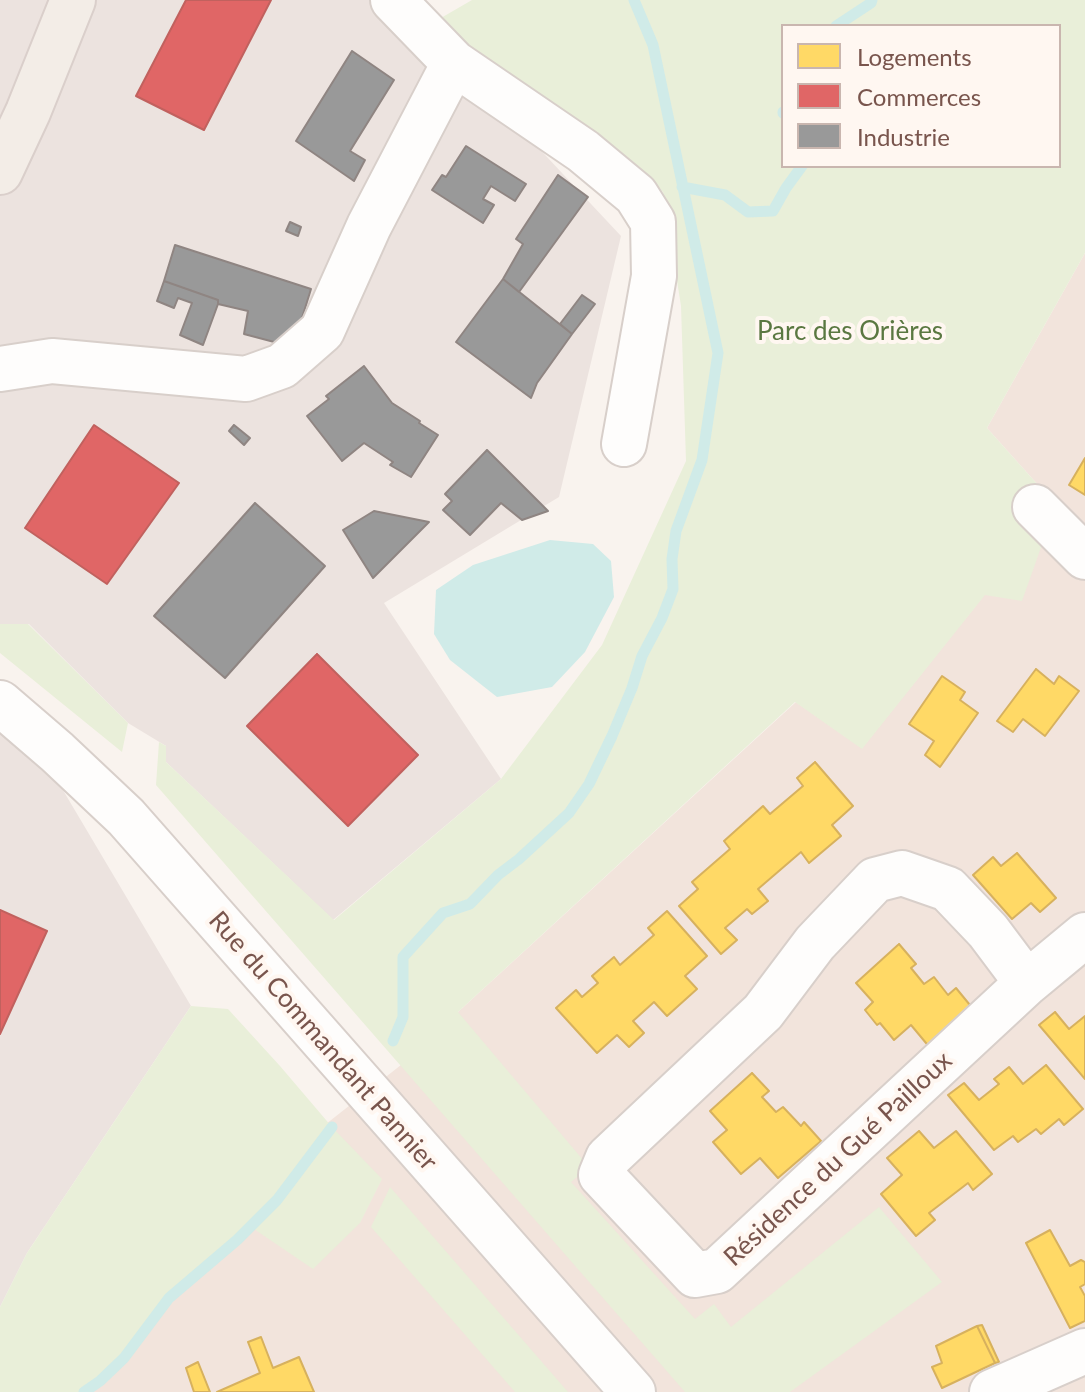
<!DOCTYPE html>
<meta charset="utf-8">
<style>
body{margin:0}
#map{position:relative;width:1085px;height:1392px;overflow:hidden;background:#f9f3ee;font-family:Lato,sans-serif}
canvas{display:block}
.legend{position:absolute;left:781px;top:24px;width:280px;height:144px;box-sizing:border-box;background:#fff7f1;border:2px solid #c9b6af;margin:0;padding:10px 14px;list-style:none;font-size:24px;color:#79554d}
.legend li{display:flex;align-items:center;gap:16px;height:40px}
.legend b{width:40px;border:2px solid #c9b6af}
</style>
<div id="map">
<canvas width="1085" height="1392"></canvas>
<ul class="legend">
<li><b style="height:22px;background:#ffd966"></b>Logements</li>
<li><b style="height:22px;background:#e06666"></b>Commerces</li>
<li><b style="height:22px;background:#999"></b>Industrie</li>
</ul>
</div>
<script>
const ctx = document.querySelector('canvas').getContext('2d');
ctx.lineJoin = 'round';
function fill(path, color) {
  ctx.fillStyle = color;
  ctx.fill(path, 'evenodd');
}
function shape(rows) {
  const path = new Path2D();
  for (const r of rows) {
    path.moveTo(r[0], r[1]);
    for (let i = 2; i < r.length; i += 2) path.lineTo(r[i], r[i + 1]);
  }
  return path;
}
function trace(path, color, width, dash) {
  ctx.strokeStyle = color;
  ctx.lineWidth = width;
  ctx.lineCap = dash ? 'butt' : 'round';
  ctx.setLineDash(dash || []);
  ctx.stroke(path);
}
function write(font, color, halo, rows, align = 'center') {
  ctx.font = font + ' Lato,sans-serif';
  ctx.lineWidth = 8;
  ctx.setLineDash([]);
  ctx.textBaseline = 'middle';
  ctx.strokeStyle = halo;
  ctx.fillStyle = color;
  for (const [text, x, y, turn = 0] of rows) {
    ctx.save();
    ctx.translate(x, y);
    ctx.rotate((+turn || 0) * Math.PI / 180);
    ctx.textAlign = isNaN(turn) ? turn : align;
    if (halo) ctx.strokeText(text, 0, 0);
    ctx.fillText(text, 0, 0);
    ctx.restore();
  }
}
fill(shape([
 [1085,253,1085,1392,0,1392,279,1161,420,1050,458,1012,796,702,862,748,1056,505,987,428]
]), '#f2e4dc');
fill(shape([
 [0,0,400,0,621,236,559,497,384,603,501,779,333,920,166,762,166,746,128,723,29,624,0,624],
 [0,684,191,1006,27,1253,0,1307]
]), '#ece3df');
fill(shape([
 [472,0,1085,0,1085,253,987,428,1056,505,1022,601,985,595,862,749,795,702,458,1012,589,1167,571,1182,695,1319,714,1304,731,1327,879,1207,942,1282,790,1392,685,1392,156,785,159,742,166,746,166,762,334,920,501,779,602,645,686,461,681,306,663,192,586,126,434,22],
 [783,26,1059,26,1059,166,783,166],
 [0,624,28,624,128,723,122,752,0,653],
 [191,1006,228,1009,280,1066,332,1127,382,1179,360,1223,313,1269,251,1227,215,1259,169,1298,124,1358,100,1381,84,1392,0,1392,0,1307,27,1253],
 [390,1187,568,1392,515,1392,371,1227]
]), '#e9efd9');
fill(shape([
 [550,540,593,544,611,561,614,597,585,652,552,687,497,697,450,660,434,634,436,590,473,565]
]), '#d0ebe8');
const homes = shape([
 [1085,458,1085,495,1069,485,1085,458],
 [1036,669,1054,684,1059,676,1079,691,1045,736,1023,719,1013,732,997,721,1036,669],
 [942,676,965,692,960,700,978,713,940,767,925,755,934,741,909,724,942,676],
 [815,762,853,806,832,825,841,836,809,863,801,852,758,889,768,901,752,914,747,909,725,928,737,940,721,954,679,906,698,889,692,882,730,849,724,841,763,806,770,814,803,786,797,778,815,762],
 [1017,853,1056,898,1040,912,1031,903,1012,919,973,875,993,857,1001,866,1017,853],
 [667,911,707,956,685,976,697,989,667,1016,654,1002,633,1021,644,1033,629,1047,617,1035,597,1053,556,1008,576,990,582,997,598,983,592,976,614,957,620,965,654,935,648,928,667,911],
 [899,944,916,964,911,968,924,984,934,977,948,995,956,988,974,1010,931,1049,911,1025,894,1040,880,1023,877,1025,865,1010,873,1002,856,983,899,944],
 [1055,1012,1069,1029,1085,1016,1085,1079,1039,1025,1055,1012],
 [1046,1065,1083,1109,1064,1125,1059,1119,1041,1134,1036,1129,1018,1142,1013,1136,994,1150,948,1095,964,1083,979,1100,999,1084,994,1079,1009,1067,1023,1084,1046,1065],
 [752,1073,769,1091,762,1097,776,1112,783,1107,801,1126,804,1122,821,1141,778,1178,760,1158,741,1174,713,1142,727,1130,710,1111,752,1073],
 [919,1131,934,1148,956,1131,992,1174,973,1190,968,1183,929,1213,935,1220,916,1236,881,1194,902,1175,887,1158,919,1131],
 [1050,1230,1070,1266,1081,1260,1085,1262,1085,1284,1080,1287,1085,1296,1085,1321,1070,1328,1026,1243,1050,1230],
 [982,1325,999,1362,995,1363,977,1326,982,1325],
 [977,1326,995,1363,942,1388,932,1367,942,1363,936,1346,977,1326],
 [261,1337,273,1368,299,1357,314,1392,217,1392,260,1373,248,1342,261,1337],
 [198,1362,210,1392,194,1392,186,1368,198,1362]
]);
fill(homes, '#ffd966');
trace(homes, '#d7b15e', 2);
const shops = shape([
 [186,0,271,0,204,130,136,96,186,0],
 [94,425,179,483,107,584,25,528,94,425],
 [317,654,418,755,348,826,247,726,317,654],
 [0,910,47,931,0,1034,0,910]
]);
fill(shops, '#e06666');
trace(shops, '#c1615e', 2);
const industry = shape([
 [352,51,394,80,350,151,365,160,354,181,296,141,352,51],
 [466,146,526,184,515,201,491,186,483,199,494,205,483,223,432,190,442,175,446,177,466,146],
 [558,175,588,197,519,292,503,279,523,244,516,239,558,175],
 [290,222,301,227,298,236,286,231,290,222],
 [175,245,311,289,293,347,244,334,248,311,218,304,218,300,164,281,175,245],
 [503,279,572,334,537,383,531,398,456,342,503,279],
 [164,281,218,300,218,304,203,345,180,335,192,303,178,298,174,308,157,301,164,281],
 [582,295,595,304,572,334,560,324,582,295],
 [364,366,392,403,420,421,419,423,438,435,411,477,390,465,393,462,364,443,342,461,307,416,329,399,326,396,364,366],
 [234,425,250,438,244,445,229,431,234,425],
 [487,450,548,511,522,520,501,503,470,535,443,510,452,501,445,494,487,450],
 [255,503,325,566,225,678,154,616,255,503],
 [374,511,429,522,373,578,343,530,374,511]
]);
fill(industry, '#999');
trace(industry, '#8f8582', 2);
trace(shape([
 [836,26,871,3,872,0],
 [783,112,783,113],
 [682,187,725,195,748,212,773,211,786,188,802,166],
 [393,1041,403,1017,403,957,443,913,470,904,498,875,519,859,569,813,589,784,612,736,632,688,642,656,662,618,673,589,672,559,676,531,702,460,718,353,653,45,634,0],
 [84,1392,100,1381,124,1358,169,1298,237,1240,277,1200,332,1127]
]), '#d0ebe8', 11);
const minor = shape([
 [454,63,583,151,636,195,653,222,654,276,624,444],
 [0,369,52,361,246,379,282,366,322,331,369,226,454,63,393,0],
 [1035,507,1085,557],
 [0,703,57,752,126,817,633,1392],
 [1027,983,988,931,948,889,902,873,875,880,815,943,763,1012,608,1158,601,1175,695,1275,717,1271,1027,983,1085,935],
 [992,1392,1085,1351]
]);
const major = shape([
 [0,172,28,112,73,0]
]);
trace(minor, '#d8cfca', 48);
trace(major, '#dacfcb', 48);
trace(minor, '#fefdfc', 44);
trace(major, '#f3ede7', 44);
write('26px', '#5a7841', '#fff7f1', [
 ["Parc des Orières",850,332]
]);
write('26px', '#79554d', '#fff7f1', [
 ["Rue du Commandant Pannier",323,1041,49],
 ["Résidence du Gué Pailloux",838,1159,-43]
]);
</script>
